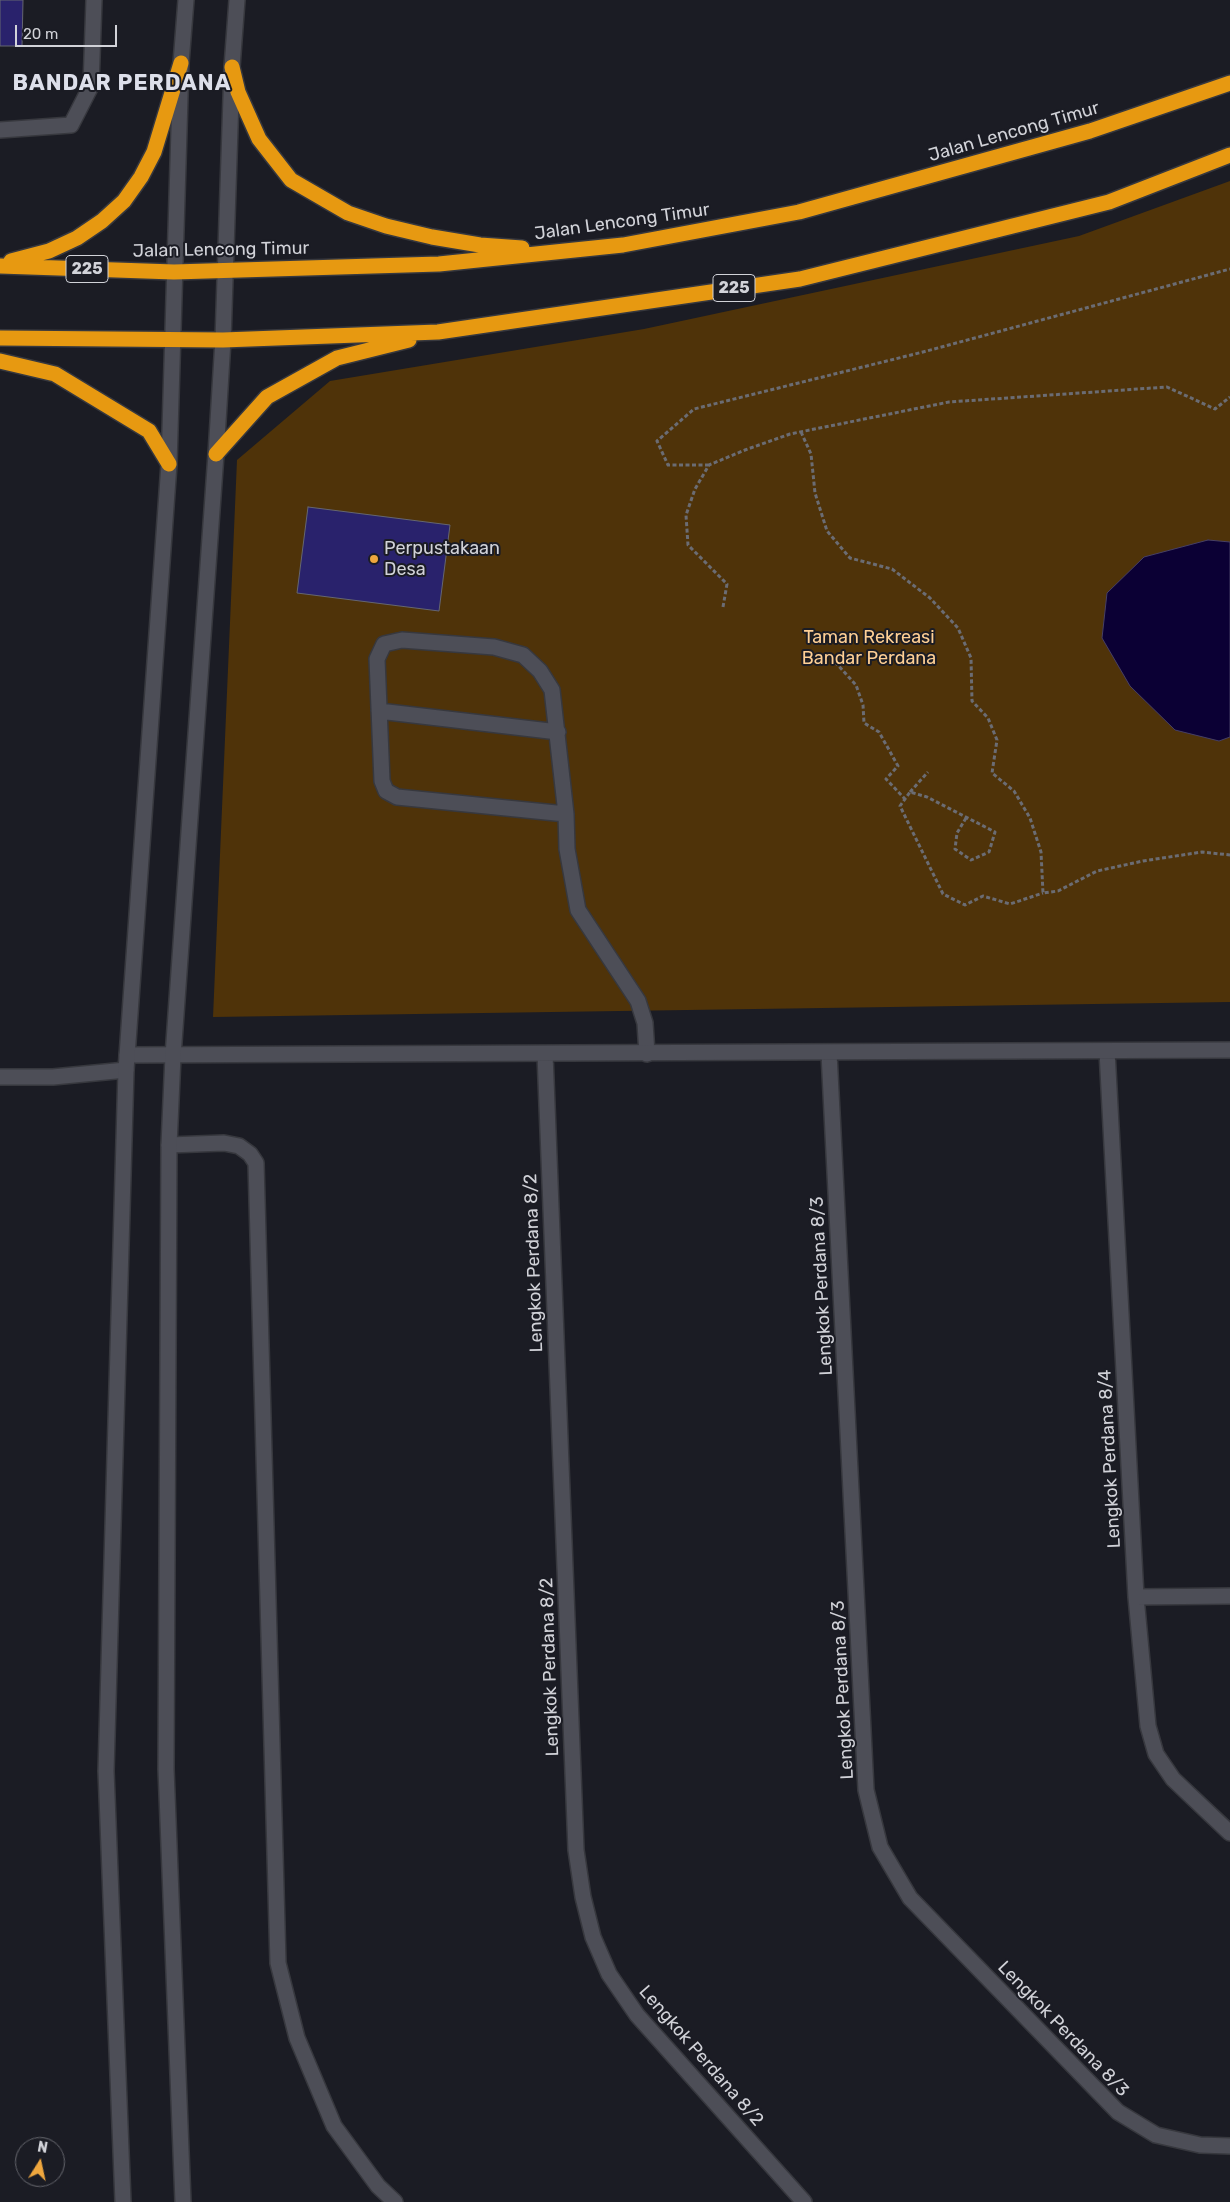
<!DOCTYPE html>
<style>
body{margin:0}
#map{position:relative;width:1230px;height:2202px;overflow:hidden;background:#1b1c24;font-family:Rubik,sans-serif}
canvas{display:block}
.north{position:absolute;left:15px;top:2137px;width:50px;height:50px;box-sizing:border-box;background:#1b1c24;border:1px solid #64656c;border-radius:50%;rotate:10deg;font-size:14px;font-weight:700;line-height:20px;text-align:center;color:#d1d2d8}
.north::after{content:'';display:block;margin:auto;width:18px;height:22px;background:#efa73e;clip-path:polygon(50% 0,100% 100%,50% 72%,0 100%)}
.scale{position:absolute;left:15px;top:25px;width:102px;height:22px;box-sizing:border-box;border:2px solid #d1d2d8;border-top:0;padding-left:6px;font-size:15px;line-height:18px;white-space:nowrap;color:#d1d2d8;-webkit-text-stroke:4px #1b1c24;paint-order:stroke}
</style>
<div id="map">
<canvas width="1230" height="2202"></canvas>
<div class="north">N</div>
<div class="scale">20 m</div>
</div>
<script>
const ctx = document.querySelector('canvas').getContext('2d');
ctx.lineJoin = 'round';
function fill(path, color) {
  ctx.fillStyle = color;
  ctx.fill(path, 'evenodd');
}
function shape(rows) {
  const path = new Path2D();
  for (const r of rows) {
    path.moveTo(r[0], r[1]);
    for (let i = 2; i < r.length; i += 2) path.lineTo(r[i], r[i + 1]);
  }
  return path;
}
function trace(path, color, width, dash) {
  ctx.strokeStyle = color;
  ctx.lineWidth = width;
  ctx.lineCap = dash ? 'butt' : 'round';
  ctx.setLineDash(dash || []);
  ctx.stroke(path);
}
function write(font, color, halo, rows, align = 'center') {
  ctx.font = font + ' Rubik,sans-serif';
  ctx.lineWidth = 4;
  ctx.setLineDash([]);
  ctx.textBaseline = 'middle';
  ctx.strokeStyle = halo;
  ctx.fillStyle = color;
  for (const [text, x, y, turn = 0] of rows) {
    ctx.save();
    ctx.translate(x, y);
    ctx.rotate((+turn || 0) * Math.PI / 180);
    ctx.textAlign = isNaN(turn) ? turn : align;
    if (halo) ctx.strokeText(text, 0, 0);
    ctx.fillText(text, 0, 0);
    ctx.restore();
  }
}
fill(shape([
 [1230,181,1230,1002,213,1017,237,460,330,381,644,329,1079,236]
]), '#4f3309');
const water = shape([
 [1208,540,1230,542,1230,737,1219,741,1175,730,1130,686,1102,638,1107,593,1144,557,1208,540]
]);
fill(water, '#0b0034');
trace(water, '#463f65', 1);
const building = shape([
 [0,0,23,0,22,46,0,46,0,0],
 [308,507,450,525,439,611,297,593,308,507]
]);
fill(building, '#29226c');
trace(building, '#656670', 1);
const lane = shape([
 [402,640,494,647,523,655,540,671,552,690,566,814,397,797,386,791,382,781,377,659,384,644,402,640],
 [379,711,558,732],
 [566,814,567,849,578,910,638,1001,645,1023,647,1054],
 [0,1077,53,1077,126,1070]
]);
const street = shape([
 [0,130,71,125,91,86,94,0],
 [1107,1051,1136,1597,1148,1726,1156,1754,1173,1779,1230,1833],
 [829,1053,866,1790,880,1847,910,1898,1118,2112,1156,2135,1200,2145,1230,2146],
 [545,1054,576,1850,583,1897,593,1937,609,1974,637,2015,804,2202],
 [127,1055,1230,1050],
 [169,1145,224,1143,239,1146,250,1154,256,1163,278,1963,297,2038,334,2126,378,2186,395,2202],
 [1136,1597,1230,1596]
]);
const secondary = shape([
 [123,2202,106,1771,126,1070,169,464,181,63,186,0],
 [183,2202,166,1769,169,1145,173,1056,216,454,223,340,232,67,237,0]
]);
const highway = shape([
 [232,67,238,92,259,139,291,180,348,213,386,226,432,237,480,245,522,248],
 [11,261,49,251,77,238,102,221,124,201,141,177,154,152,181,63],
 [0,266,174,272,439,264,623,245,799,212,1090,131,1230,83],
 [0,338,223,340,438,332,800,279,1109,202,1230,155],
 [0,361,55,374,149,431,169,464],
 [216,454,267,397,337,358,409,340]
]);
trace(lane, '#37383e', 18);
trace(street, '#37383e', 18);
trace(secondary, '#37383e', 18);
trace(highway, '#37383e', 18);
trace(shape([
 [801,432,811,454,815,493,827,531,850,558,892,569,930,598,958,628,971,658,972,701,988,718,997,740,992,773,1014,791,1030,818,1041,852,1043,893,1058,891,1097,871,1143,861,1202,852,1230,855],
 [709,465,668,465,657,441,694,409,923,352,1230,269],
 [723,607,727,584,688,545,686,515,695,489,709,465,745,450,790,434,949,402,1167,387,1215,409,1230,397],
 [835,662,856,685,863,705,864,723,879,732,898,766,886,779,905,799],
 [910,792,928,772],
 [966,818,957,833,955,849,971,860,989,852,995,832,927,797,910,792,900,806,943,894,965,905,983,896,1010,904,1043,893]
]), '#6b6c73', 3, [4, 2.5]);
trace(lane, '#4d4e57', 15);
trace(street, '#4d4e57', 15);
trace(secondary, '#4d4e57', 15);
trace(highway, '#e79911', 15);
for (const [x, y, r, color] of [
 [374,559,5,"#efa73e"]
]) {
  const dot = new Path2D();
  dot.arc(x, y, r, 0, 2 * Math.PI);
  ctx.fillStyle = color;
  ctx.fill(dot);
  trace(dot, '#1b1c24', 2);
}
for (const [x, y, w] of [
 [87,269,42],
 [734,288,42]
]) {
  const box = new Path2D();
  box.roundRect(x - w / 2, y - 13.5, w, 27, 4);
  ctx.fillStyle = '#1b1c24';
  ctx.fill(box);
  trace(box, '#d1d2d8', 1);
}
write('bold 16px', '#d1d2d8', null, [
 ["225",87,269],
 ["225",734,288]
]);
write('18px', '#d1d2d8', '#1b1c24', [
 ["Jalan Lencong Timur",1014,132,-16],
 ["Jalan Lencong Timur",622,222,-8],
 ["Jalan Lencong Timur",221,250,-1],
 ["Lengkok Perdana 8/2",534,1263,-92],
 ["Lengkok Perdana 8/3",822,1286,-93],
 ["Lengkok Perdana 8/4",1110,1459,-93],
 ["Lengkok Perdana 8/2",550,1667,-92],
 ["Lengkok Perdana 8/3",843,1690,-93],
 ["Lengkok Perdana 8/3",1063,2029,46],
 ["Lengkok Perdana 8/2",701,2056,49]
]);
write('18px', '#d1d2d8', '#1b1c24', [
 ["Perpustakaan",384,549],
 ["Desa",384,570]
], 'left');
write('18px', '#fecf94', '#1b1c24', [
 ["Taman Rekreasi",869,638],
 ["Bandar Perdana",869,659]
]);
ctx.letterSpacing = '1px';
write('bold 22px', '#dddfea', '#1b1c24', [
 ["BANDAR PERDANA",122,84]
]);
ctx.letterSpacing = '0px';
</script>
